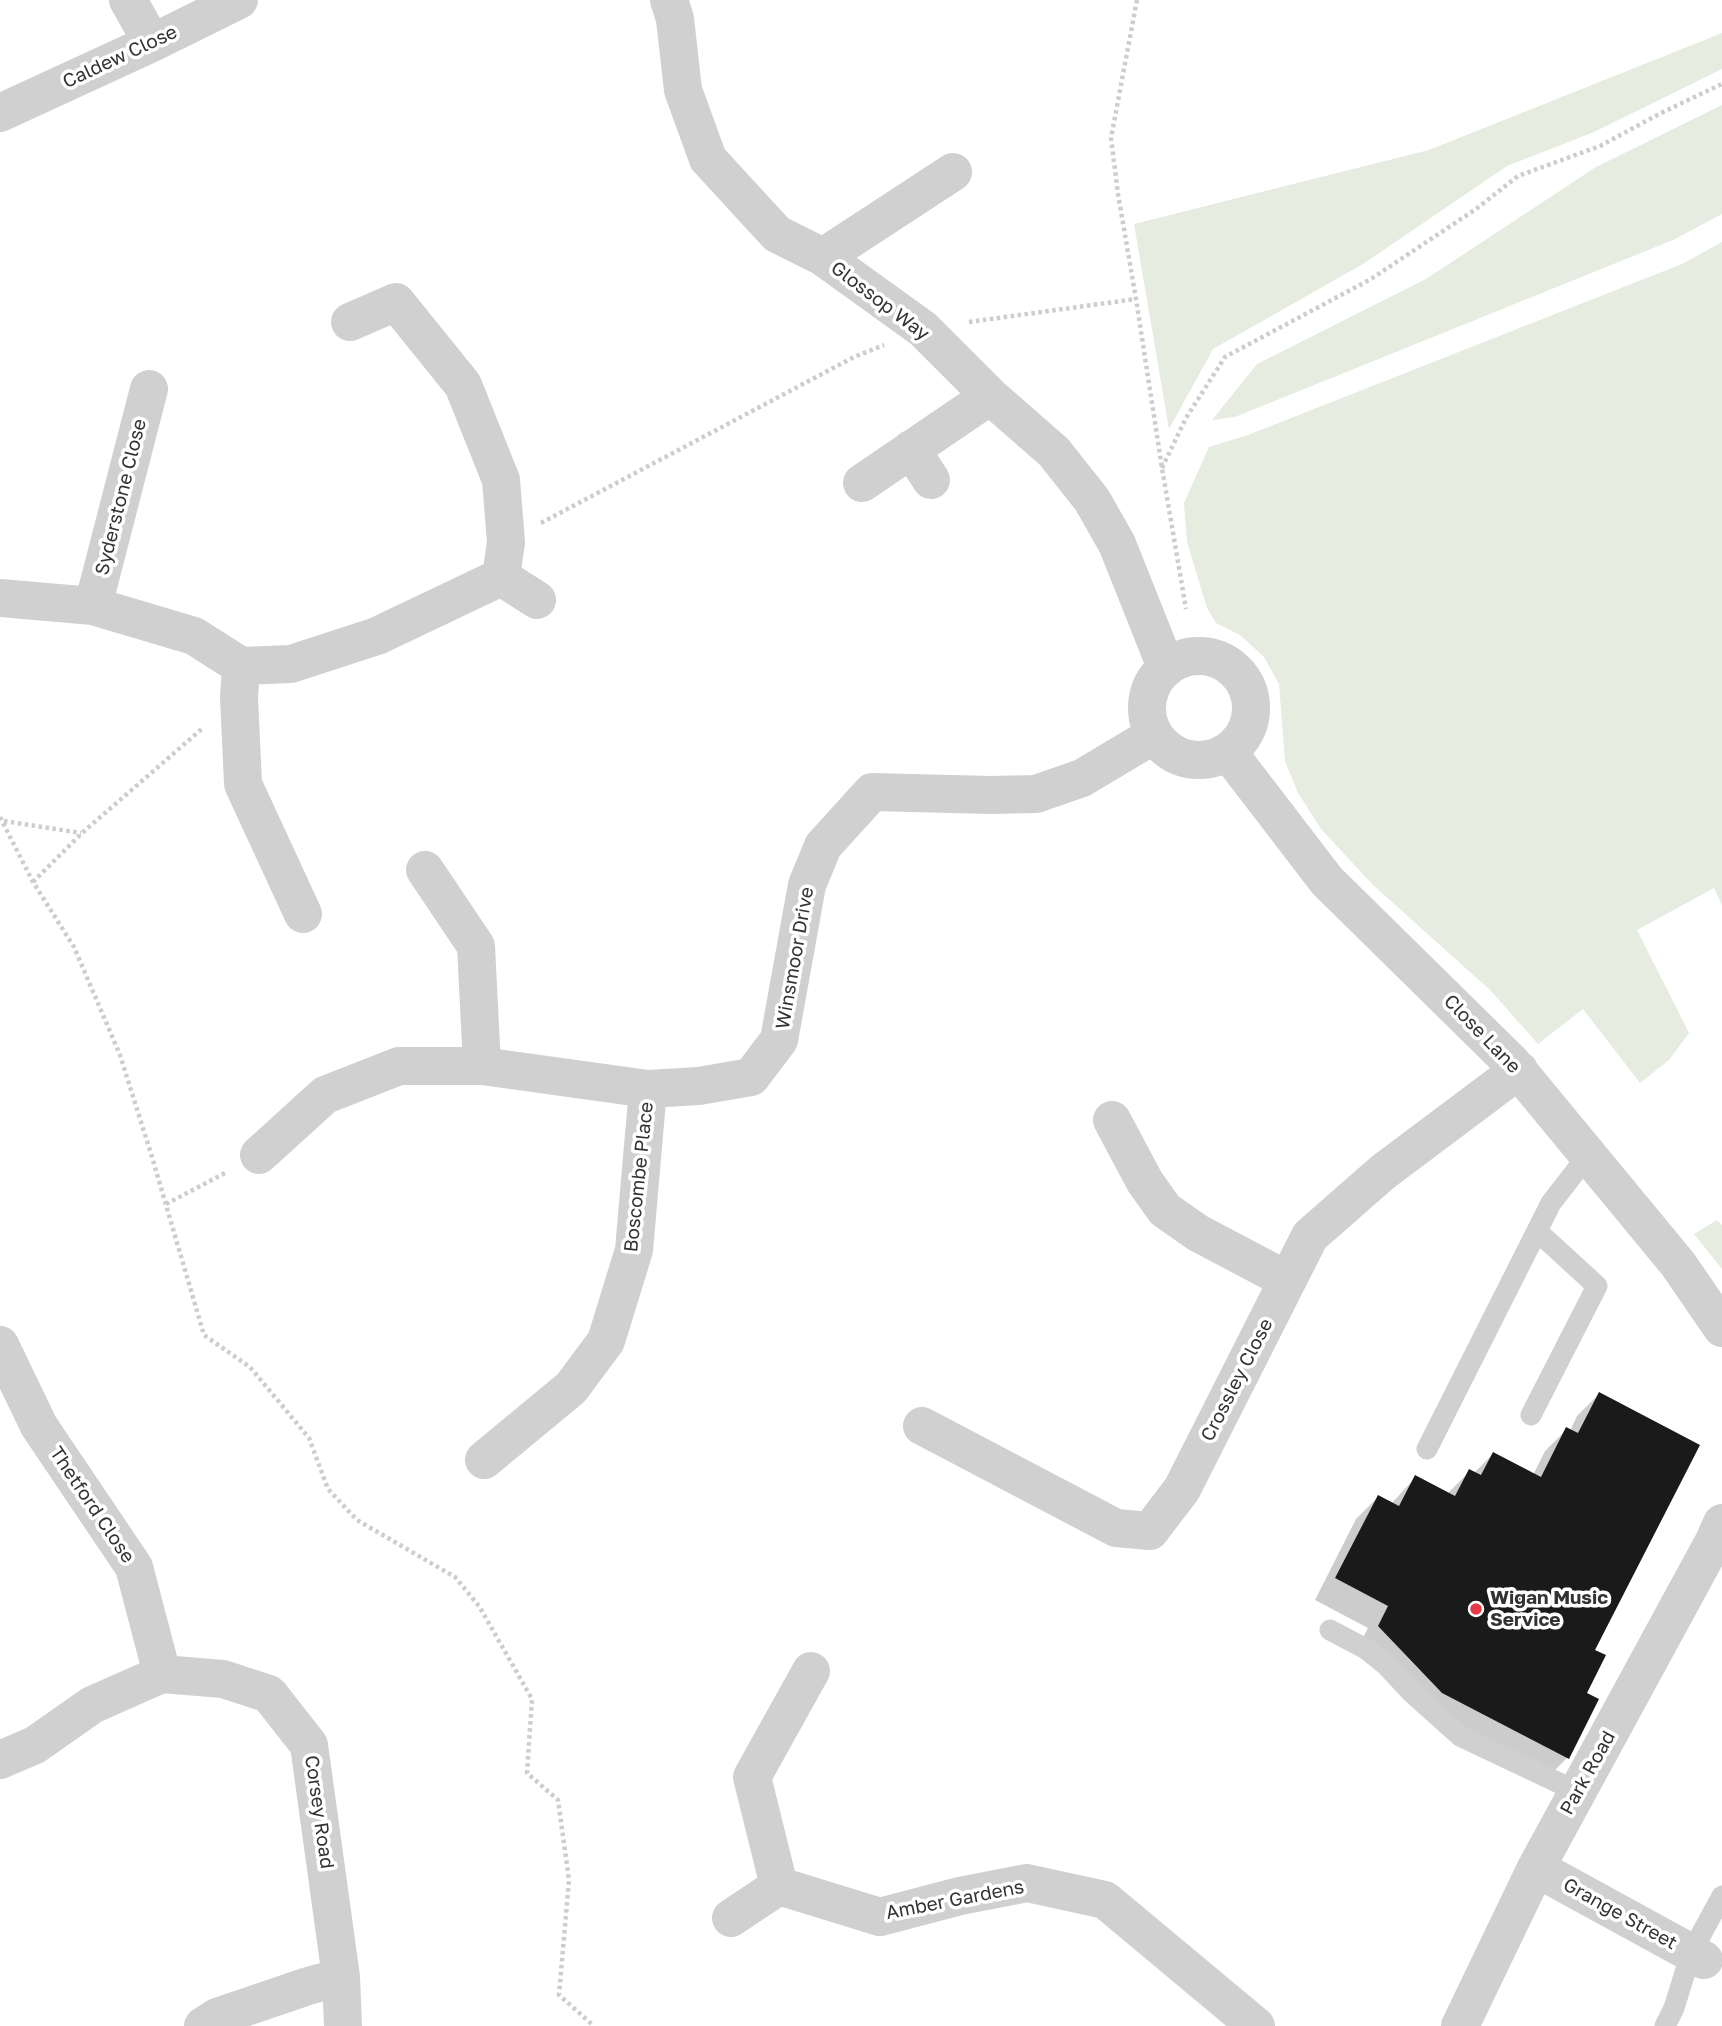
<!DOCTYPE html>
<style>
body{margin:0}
canvas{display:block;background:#fff}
</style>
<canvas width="1722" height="2026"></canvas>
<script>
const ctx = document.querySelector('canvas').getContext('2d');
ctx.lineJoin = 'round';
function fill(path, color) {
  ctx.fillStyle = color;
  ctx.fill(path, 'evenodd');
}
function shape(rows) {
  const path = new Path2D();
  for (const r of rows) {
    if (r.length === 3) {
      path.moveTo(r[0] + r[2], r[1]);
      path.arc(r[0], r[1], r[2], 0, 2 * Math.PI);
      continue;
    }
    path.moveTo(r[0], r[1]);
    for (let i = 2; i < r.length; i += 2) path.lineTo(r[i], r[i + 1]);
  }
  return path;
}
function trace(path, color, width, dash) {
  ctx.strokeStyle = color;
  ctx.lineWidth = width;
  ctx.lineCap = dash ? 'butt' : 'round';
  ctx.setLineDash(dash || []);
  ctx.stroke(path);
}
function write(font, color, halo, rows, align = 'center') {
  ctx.font = font + ' "Golos Text",sans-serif';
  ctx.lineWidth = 7;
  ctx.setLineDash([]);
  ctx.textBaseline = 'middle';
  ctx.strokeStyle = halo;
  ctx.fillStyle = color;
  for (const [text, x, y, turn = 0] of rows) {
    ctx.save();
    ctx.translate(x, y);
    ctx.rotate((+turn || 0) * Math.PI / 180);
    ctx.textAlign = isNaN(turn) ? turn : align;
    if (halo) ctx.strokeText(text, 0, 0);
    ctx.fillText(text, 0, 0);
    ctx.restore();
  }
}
fill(shape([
 [1722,33,1722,69,1594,132,1507,166,1363,264,1213,349,1169,429,1134,224,1429,150],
 [1722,105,1722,214,1673,240,1235,417,1212,420,1257,364,1426,279,1596,167],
 [1722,242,1722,905,1714,888,1637,930,1689,1033,1669,1060,1640,1083,1583,1009,1538,1044,1490,990,1373,885,1321,829,1298,793,1285,761,1279,684,1264,657,1240,635,1216,623,1207,608,1187,542,1184,503,1209,447,1248,435,1682,264],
 [1717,1220,1722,1225,1722,1269,1694,1234]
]), '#e6ecdf');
fill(shape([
 [1599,1394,1592,1650,1584,1694,1567,1758,1546,1779,1420,1714,1357,1649,1368,1628,1315,1600,1356,1519,1378,1497,1391,1504,1415,1478,1448,1493,1470,1471,1474,1473,1493,1454,1533,1475,1545,1451,1566,1430,1570,1431,1577,1416]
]), '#0003');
fill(shape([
 [1599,1392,1700,1445,1595,1650,1606,1655,1587,1693,1599,1699,1569,1759,1442,1693,1378,1626,1388,1606,1335,1578,1378,1495,1399,1506,1415,1475,1455,1496,1469,1469,1481,1475,1493,1452,1541,1477,1566,1427,1578,1433]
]), '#1a1a1a');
trace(shape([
 [1137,0,1111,138,1118,194,1136,299,1162,468,1186,609],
 [969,322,1136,299],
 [1162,468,1186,418,1225,357,1371,279,1476,209,1518,176,1600,146,1661,113,1722,84],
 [541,523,854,357,884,345],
 [0,817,33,882,74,947,120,1055,152,1157,204,1335,250,1367,309,1438,328,1489,357,1520,455,1577,479,1606,532,1699,527,1773,558,1800,569,1880,559,1995,594,2026],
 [4,821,81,833],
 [33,882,82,833,204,727],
 [166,1204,227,1172]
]), '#cdcdcd', 4.5, [3.5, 3.5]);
trace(shape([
 [1531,1415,1597,1286,1537,1231],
 [1427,1449,1551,1203,1589,1154],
 [1330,1630,1366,1649,1386,1665,1412,1693,1460,1736,1578,1792],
 [1665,2026,1674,2008,1691,1953,1722,1896]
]), '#d0d0d0', 21);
trace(shape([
 [128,0,152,43],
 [669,0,675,19,683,90,708,159,777,234,823,257,923,329,990,396,1054,452,1092,500,1117,544,1166,667],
 [0,113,152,43,239,0],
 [823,257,953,172],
 [911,449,931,480],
 [862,483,990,396],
 [501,577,537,600],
 [0,598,93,606,194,636,241,666,291,664,377,636,501,577,506,542,501,480,463,385,396,302,350,322],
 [93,606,149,389],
 [1199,708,52],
 [241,666,239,697,243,784,303,914],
 [1228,752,1327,881,1512,1063,1678,1264,1722,1328],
 [425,870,476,946,482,1066],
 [1112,1120,1145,1182,1165,1210,1198,1233,1287,1280],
 [259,1155,325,1095,399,1066,482,1066,648,1089,699,1086,751,1077,779,1040,807,885,823,846,872,792,991,795,1036,794,1082,778,1154,735],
 [0,1345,39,1426,134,1567,162,1674],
 [922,1426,1116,1528,1150,1531,1182,1489,1310,1236,1383,1172,1519,1070],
 [484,1460,571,1388,606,1341,634,1250,648,1089],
 [811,1671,752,1777,779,1886,880,1917,960,1896,1027,1883,1105,1900,1256,2026],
 [0,1760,35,1745,92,1705,162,1674,223,1679,269,1694,309,1745,341,1977,343,2026],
 [1536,1868,1704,1960],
 [731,1918,779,1886],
 [203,2026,217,2017,308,1986,341,1977],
 [1460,2026,1536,1868,1714,1541,1722,1523]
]), '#d0d0d0', 38);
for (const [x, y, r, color] of [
 [1476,1609,7,"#e63946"]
]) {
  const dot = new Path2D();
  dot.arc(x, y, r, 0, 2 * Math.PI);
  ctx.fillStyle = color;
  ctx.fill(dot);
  trace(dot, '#fff', 2.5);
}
write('19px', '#333', '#fff', [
 ["Caldew Close",120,57,-25],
 ["Glossop Way",880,301,37],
 ["Syderstone Close",121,497,-76],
 ["Winsmoor Drive",795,958,-80],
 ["Close Lane",1482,1034,46],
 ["Boscombe Place",639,1177,-84],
 ["Crossley Close",1237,1380,-63],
 ["Thetford Close",92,1505,56],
 ["Park Road",1588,1773,-61],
 ["Corsey Road",319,1812,82],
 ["Amber Gardens",955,1900,-11],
 ["Grange Street",1620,1914,29]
]);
write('bold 19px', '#333', '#fff', [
 ["Wigan Music",1490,1598],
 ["Service",1490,1620]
], 'left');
</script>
